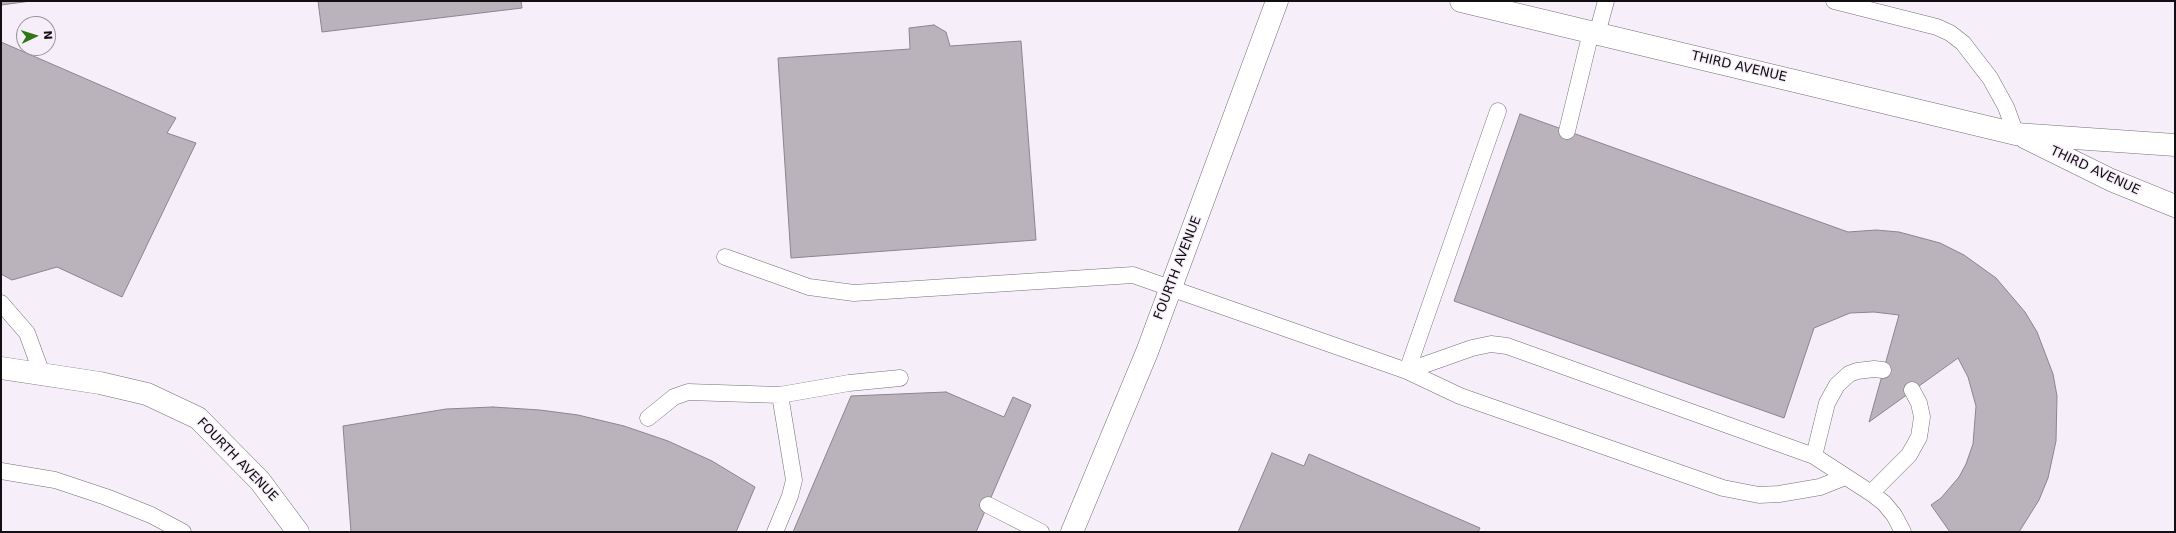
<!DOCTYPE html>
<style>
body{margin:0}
#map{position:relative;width:2176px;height:533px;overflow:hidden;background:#f6eef8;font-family:"DejaVu Sans",sans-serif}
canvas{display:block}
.frame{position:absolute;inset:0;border:2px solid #110f12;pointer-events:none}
.north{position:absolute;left:16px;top:16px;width:40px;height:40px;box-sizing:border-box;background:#f6eef8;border:1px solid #9a959c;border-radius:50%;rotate:86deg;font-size:11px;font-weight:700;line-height:16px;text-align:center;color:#110f12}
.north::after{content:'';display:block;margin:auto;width:14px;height:18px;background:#2f7415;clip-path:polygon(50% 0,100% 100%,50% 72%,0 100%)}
</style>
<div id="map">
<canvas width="2176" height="533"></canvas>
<div class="frame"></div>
<div class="north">N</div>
</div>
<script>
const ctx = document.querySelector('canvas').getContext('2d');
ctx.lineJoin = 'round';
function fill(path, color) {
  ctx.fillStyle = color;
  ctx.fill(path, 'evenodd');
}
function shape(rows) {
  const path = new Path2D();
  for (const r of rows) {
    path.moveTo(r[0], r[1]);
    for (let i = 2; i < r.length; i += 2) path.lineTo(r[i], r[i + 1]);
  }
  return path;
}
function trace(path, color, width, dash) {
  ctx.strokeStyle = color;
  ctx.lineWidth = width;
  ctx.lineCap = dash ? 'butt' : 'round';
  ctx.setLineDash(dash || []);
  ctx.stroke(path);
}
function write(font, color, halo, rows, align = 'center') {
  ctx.font = font + ' "DejaVu Sans",sans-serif';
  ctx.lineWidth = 3;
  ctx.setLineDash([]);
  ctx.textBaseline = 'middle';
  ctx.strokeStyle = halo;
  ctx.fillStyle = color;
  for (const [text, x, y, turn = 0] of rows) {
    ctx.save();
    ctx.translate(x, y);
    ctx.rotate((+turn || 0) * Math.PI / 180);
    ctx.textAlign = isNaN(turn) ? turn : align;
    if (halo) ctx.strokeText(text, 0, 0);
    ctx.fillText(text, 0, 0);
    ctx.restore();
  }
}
const building = shape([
 [1,1,31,1,1,5,1,1],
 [318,1,521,1,522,8,322,32,318,1],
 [934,25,946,32,950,46,1021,41,1036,240,791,258,778,58,910,49,909,28,934,25],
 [1,42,176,118,167,133,196,143,122,297,57,267,12,280,1,274,1,42],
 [1520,114,1848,232,1876,230,1899,232,1940,243,1964,255,1996,278,2025,312,2037,332,2053,374,2057,396,2056,441,2048,478,2039,500,2019,532,1950,532,1931,505,1941,498,1959,477,1966,464,1973,444,1976,406,1968,377,1958,358,1869,422,1899,315,1874,312,1850,313,1814,328,1784,418,1454,301,1520,114],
 [946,392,1004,417,1013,397,1031,405,976,532,793,532,851,396,946,392],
 [493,407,540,410,578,415,624,426,668,441,712,461,755,487,736,532,351,532,343,426,446,409,493,407],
 [1272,453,1304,466,1309,454,1480,528,1478,532,1238,532,1272,453]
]);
fill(building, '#bab3bc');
trace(building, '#8c858e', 1);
const lane = shape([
 [1834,1,1937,27,1950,33,1963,43,1990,78,2006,107,2016,134],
 [1597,34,1606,1],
 [1567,131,1591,32],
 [725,257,809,287,854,293,1133,275,1407,371,1460,396,1723,488,1759,495,1779,494,1820,487,1845,477],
 [1,303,27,333,42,374],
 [1407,371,1472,348,1491,344,1507,346,1814,456,1871,493,1884,503,1894,515,1903,532],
 [1407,371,1498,111],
 [648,418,674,397,688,392,780,395,849,383,900,378],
 [1814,456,1827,403,1837,385,1849,374,1857,371,1874,369,1883,370],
 [1,471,55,480,106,497,151,515,183,532],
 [1871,493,1909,455,1919,437,1922,417,1919,403,1912,390],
 [988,505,1041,532],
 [775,532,790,496,794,480,780,395]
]);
const street = shape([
 [1461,1,2016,134,2175,145],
 [2026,138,2111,180,2175,206],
 [1,368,100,383,147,394,198,418,260,481,298,532],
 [1072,532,1147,352,1277,1]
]);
trace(lane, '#756f77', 17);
trace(street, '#756f77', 23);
trace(lane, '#fff', 16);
trace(street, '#fff', 22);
write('13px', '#110f12', '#f6eef8', [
 ["THIRD AVENUE",1739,67,13],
 ["THIRD AVENUE",2095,171,25],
 ["FOURTH AVENUE",1178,268,-69],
 ["FOURTH AVENUE",237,460,46]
]);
</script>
